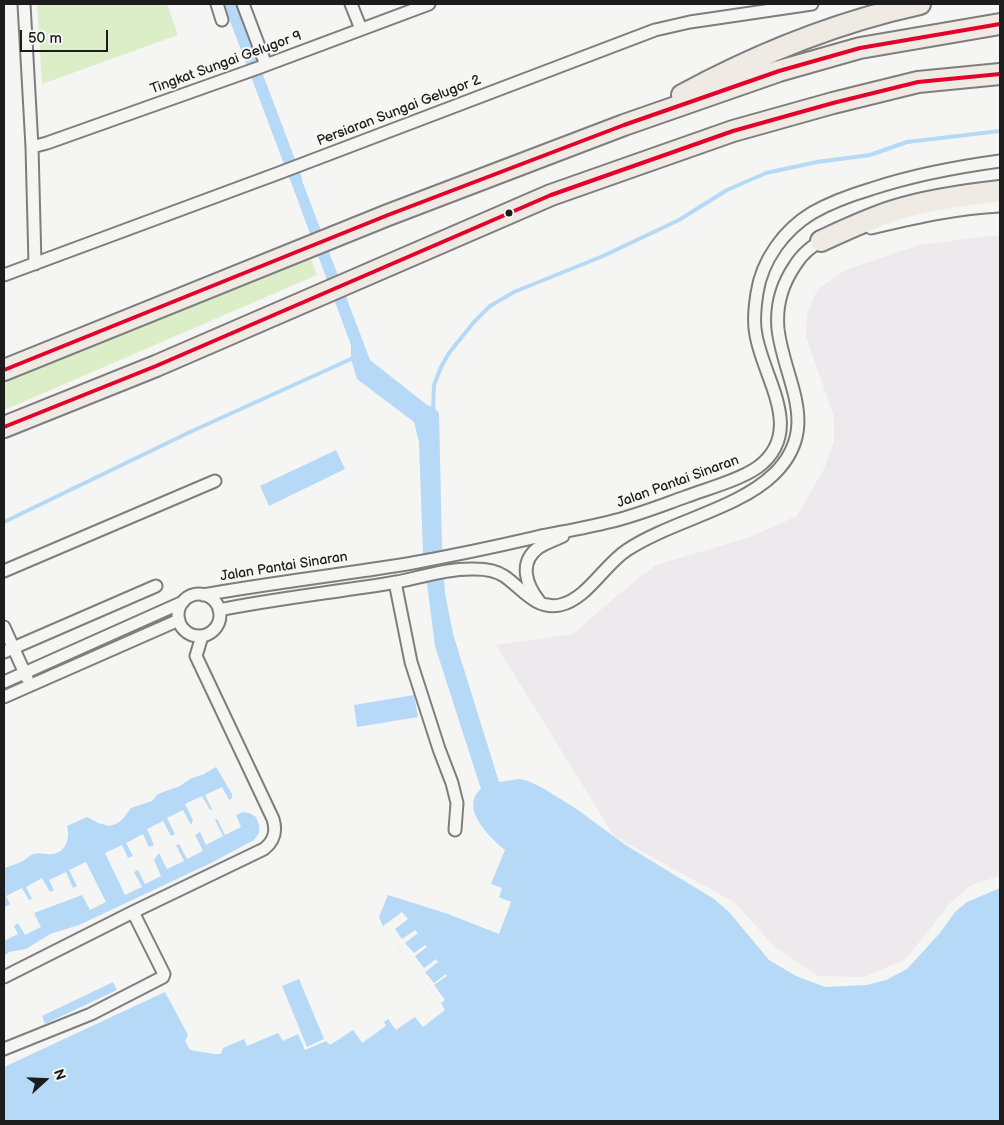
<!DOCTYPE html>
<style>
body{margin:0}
#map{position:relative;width:1004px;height:1125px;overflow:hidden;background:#f5f5f3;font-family:"Balsamiq Sans",sans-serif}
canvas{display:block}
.frame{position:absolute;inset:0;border:5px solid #1c1c1c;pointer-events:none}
.north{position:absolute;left:20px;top:1055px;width:50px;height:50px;-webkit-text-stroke:4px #f6f6f2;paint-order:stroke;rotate:70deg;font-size:14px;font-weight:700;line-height:20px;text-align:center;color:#1c1c1c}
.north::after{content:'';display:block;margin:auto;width:18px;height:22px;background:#1c1c1c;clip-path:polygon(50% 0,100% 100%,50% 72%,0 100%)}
.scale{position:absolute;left:20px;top:30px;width:88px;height:22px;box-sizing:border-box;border:2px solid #1c1c1c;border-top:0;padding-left:6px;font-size:15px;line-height:18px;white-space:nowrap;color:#1c1c1c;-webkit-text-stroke:4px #f6f6f2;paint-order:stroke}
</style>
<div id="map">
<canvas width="1004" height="1125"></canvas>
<div class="frame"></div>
<div class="north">N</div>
<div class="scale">50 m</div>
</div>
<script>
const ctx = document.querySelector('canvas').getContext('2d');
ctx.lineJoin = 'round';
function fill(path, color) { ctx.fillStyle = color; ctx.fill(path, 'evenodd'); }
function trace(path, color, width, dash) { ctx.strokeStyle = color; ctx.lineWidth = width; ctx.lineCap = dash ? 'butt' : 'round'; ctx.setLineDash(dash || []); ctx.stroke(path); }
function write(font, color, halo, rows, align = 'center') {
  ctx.font = font + ' "Balsamiq Sans",sans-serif'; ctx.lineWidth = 4; ctx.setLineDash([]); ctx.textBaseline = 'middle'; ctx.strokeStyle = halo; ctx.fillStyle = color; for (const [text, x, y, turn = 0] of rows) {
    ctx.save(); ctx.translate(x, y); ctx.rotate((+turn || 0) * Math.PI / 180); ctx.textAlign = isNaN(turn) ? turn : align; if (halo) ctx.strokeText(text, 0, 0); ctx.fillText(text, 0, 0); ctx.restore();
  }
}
fill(new Path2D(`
 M1000 235V876L971 885 950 903 906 959 863 977 818 976 775 947 734 902 614 836 496 645 573 634 619 594 656 565 750 537 797 516 824 469 834 442V417L806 336 807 314 817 290 845 270 919 245Z`), '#ede9ed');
fill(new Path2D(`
 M37 4H167L178 35 42 84Z
 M311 259 317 275 4 410V383Z`), '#dbeec7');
fill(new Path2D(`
 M298 170 370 360 427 405 434 407 439 413 442 548 445 593 453 634 499 782 519 779 528 781 541 787 575 808 627 846 714 899 729 912 769 960 796 976 825 987 867 985 886 980 907 969 940 933 955 912 967 902 1000 888V1121H4V1067L165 992 188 1035 185 1041 190 1050 214 1054H221L223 1048 244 1039 247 1046 278 1033 283 1041 298 1034 305 1050 326 1041 330 1045 353 1030 362 1043 386 1026 384 1022 388 1019 396 1030 415 1017 423 1027 445 1010 441 1003 383 926 379 917 388 895 448 914 499 934 511 902 499 897 502 888 491 884 505 850C489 837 459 807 481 789L435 646 423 552 419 442 414 422 357 379 351 359V345L288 174Z
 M336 450 345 469 269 506 260 486Z
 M414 695 418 717 357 727 354 705Z
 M216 767 232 794V798L229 800 222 787 205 795 212 809 210 810 202 796 185 804 193 820 191 825 183 810 167 818 175 834 171 836 163 821 147 829 154 845 149 847 143 834 126 843 133 856 128 858 122 845 105 853 125 895 142 887 134 872 138 870 145 884 161 876 154 860 159 853 167 869 184 861 176 845 179 844 187 859 203 851 195 835 200 832 206 845 223 836 215 820 217 819 225 835 241 827 236 815 243 812 249 813 256 817 259 825V833L254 840 211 863 79 925 50 934 26 949 9 952 4 956V941L18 934 14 926 18 923 25 935 41 927 34 913 82 895 90 910 106 902 86 862 69 870 77 886 73 888 66 872 49 880 54 890 50 892 42 878 26 887 32 899 29 900 22 888 6 896 10 904 5 907 4 868C10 866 17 864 23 861 26 859 29 856 33 854 40 852 46 855 53 854 67 852 70 837 67 826L87 817 98 823 109 826 116 824 122 820 131 808 152 801 158 794 180 786 190 779 204 774Z
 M299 979 324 1039 307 1047 282 986Z
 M113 982 117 990 45 1024 42 1016Z`), '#b5d9f6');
fill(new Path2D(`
 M402 912 408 919 395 929 402 939 415 930 418 933 405 943 414 953 425 945 427 947 415 956 424 968 436 959 438 962 425 972 434 983 446 974 447 976 434 985 445 1000 441 1003 383 926Z`), '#f5f5f3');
trace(new Path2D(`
 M433 411 434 385 441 367 449 353 474 322 490 306 514 292 603 256 679 220 727 190 766 173 817 162 870 155 907 142 1000 131
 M4 522 190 432 351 359 354 355`), '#b5d9f6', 4);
trace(new Path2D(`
 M230 4 296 179`), '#b5d9f6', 12);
const street = new Path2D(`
 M24 4 32 147 35 264
 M217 4 222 20
 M243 4 266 65
 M351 4 361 29
 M32 147 47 143 258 68 429 4
 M871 228C914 218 956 208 1000 206
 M4 275 279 173 655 30 690 22 812 4
 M4 571 215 481
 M395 582 411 662 439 749 452 783 457 803 455 830
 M178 615a21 21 0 1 1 42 0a21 21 0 1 1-42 0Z
 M203 595C271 583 339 575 407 564 451 556 494 547 537 537 561 532 585 528 609 522 635 516 660 506 685 497 706 489 740 480 758 467 806 431 763 378 756 335 753 322 755 306 757 293 762 260 784 230 812 213 831 202 851 195 871 189 913 175 956 167 1000 161
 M539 601C527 586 518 563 538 548 545 543 555 540 563 536
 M219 610C278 598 338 592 397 582 422 577 449 568 475 569 485 569 495 570 504 576 522 588 535 610 560 605 587 599 604 565 627 550 671 521 738 509 774 474 822 427 784 381 778 329 776 307 782 285 794 267 801 255 813 244 827 239
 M4 627 27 678
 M4 652 156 586
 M4 682 183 602
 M4 697 179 620
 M4 977 133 912 264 849C274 841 277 832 273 819L196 656 202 636
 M4 1049 91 1014 163 977 164 974 133 912`);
const highway = new Path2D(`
 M682 95C756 55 837 22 920 4
 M821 241C845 230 868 219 893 211 928 200 964 195 1000 191
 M4 370 388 215 624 125 779 71 860 48 1000 24
 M4 427 156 366 551 195 733 131 833 103 918 82 1000 74`);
trace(street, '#7e7e7d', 15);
trace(highway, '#7e7e7d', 24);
trace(street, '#f5f5f3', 11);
trace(highway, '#efebe4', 20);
trace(new Path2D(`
 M4 370 388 215 624 125 779 71 860 48 1000 24
 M4 427 156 366 551 195 733 131 833 103 918 82 1000 74`), '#e4002b', 4);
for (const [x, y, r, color] of [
 [509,213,4.5,"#1c1c1c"]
]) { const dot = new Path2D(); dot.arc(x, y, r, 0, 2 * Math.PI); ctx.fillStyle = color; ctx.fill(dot); trace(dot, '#f6f6f2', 2); }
write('14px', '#1c1c1c', '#f6f6f2', [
 ["Tingkat Sungai Gelugor 9",226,63,-20],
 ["Persiaran Sungai Gelugor 2",399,111,-21],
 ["Jalan Pantai Sinaran",678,482,-20],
 ["Jalan Pantai Sinaran",284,567,-9]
]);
</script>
